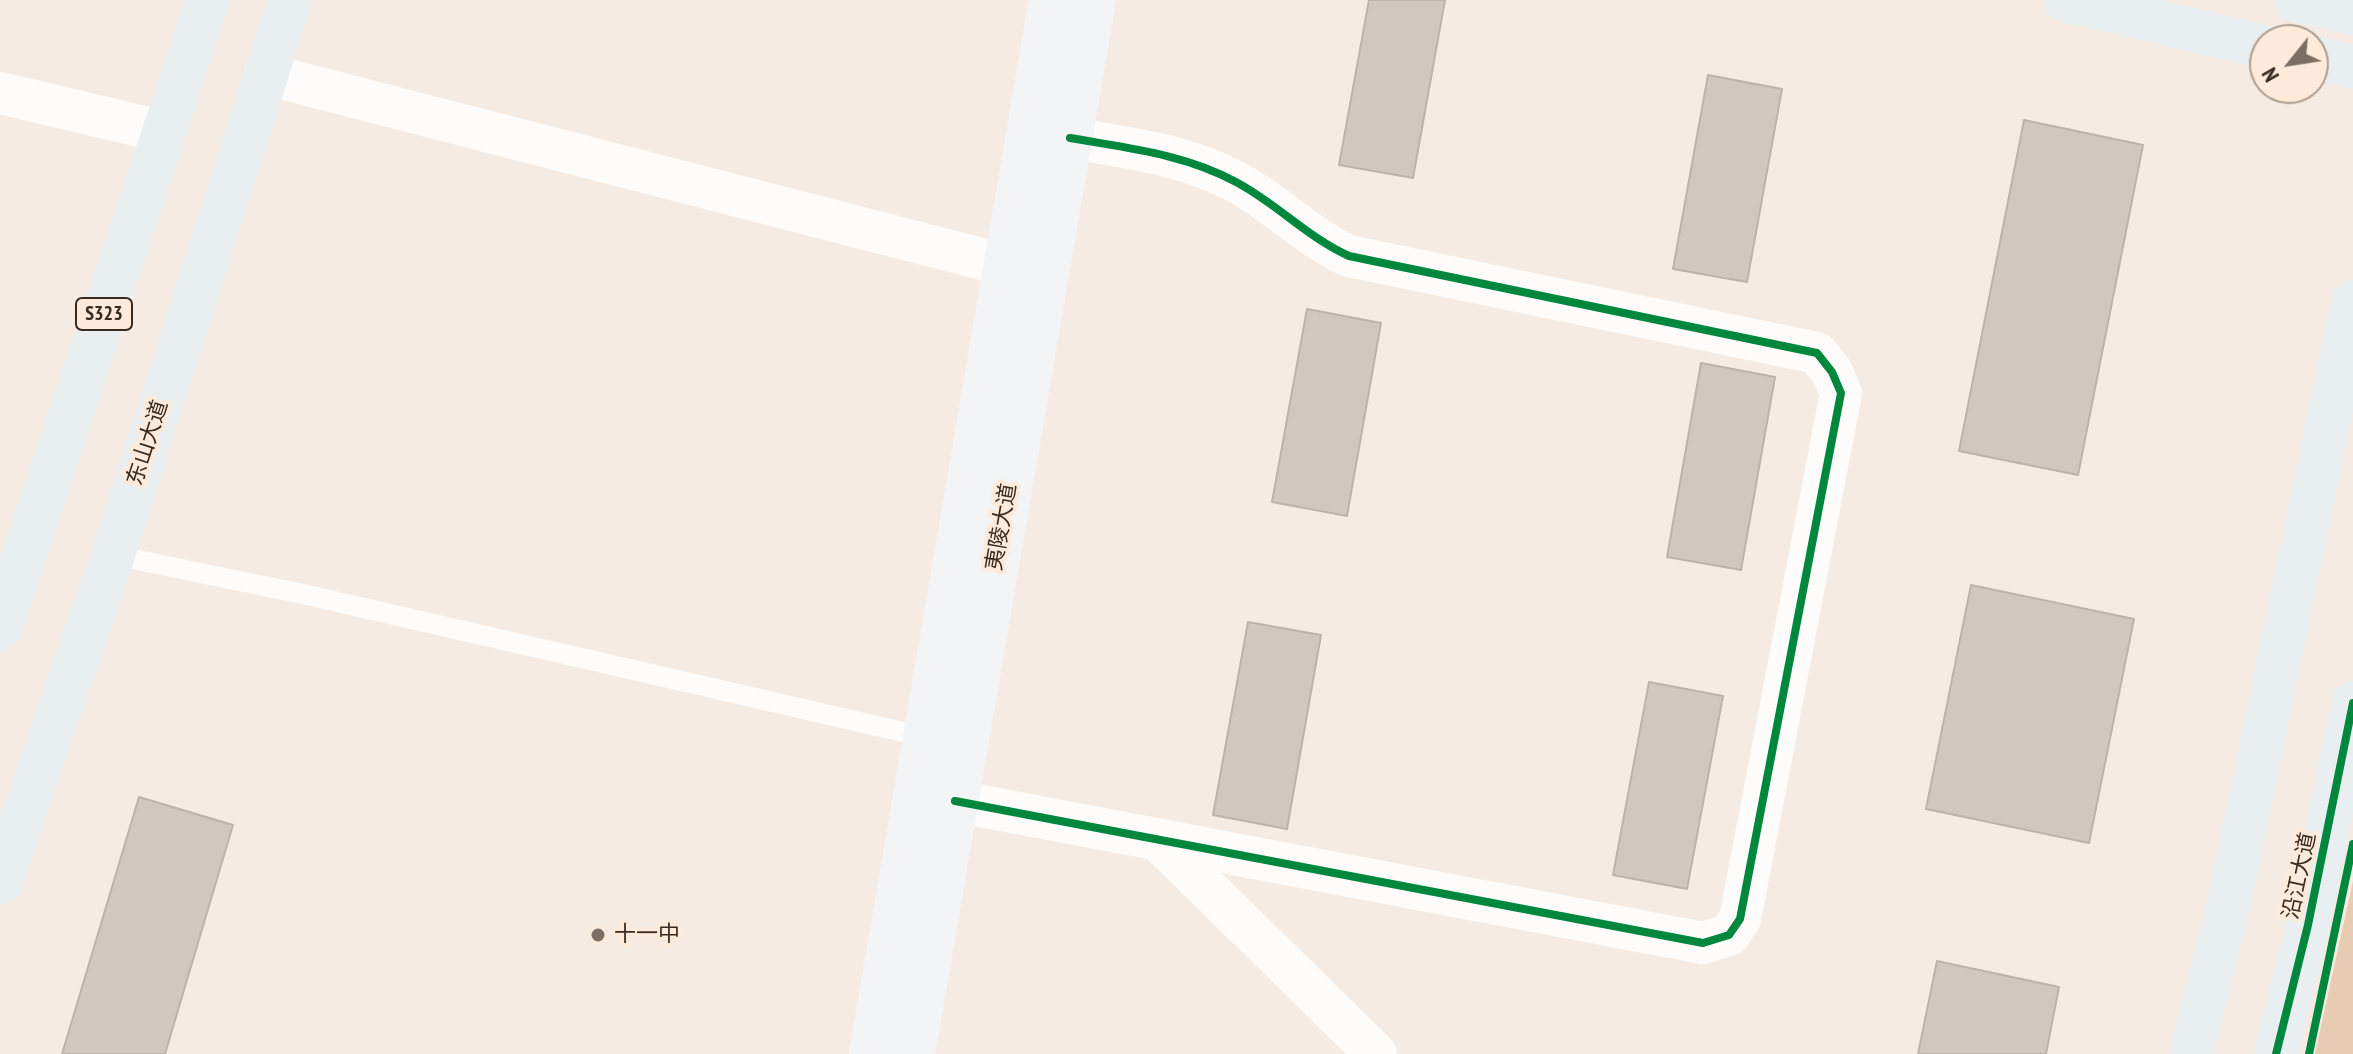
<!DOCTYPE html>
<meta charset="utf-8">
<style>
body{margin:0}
#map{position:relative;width:2353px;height:1054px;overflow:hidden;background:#f5ebe2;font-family:"PT Sans Narrow",sans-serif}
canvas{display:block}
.north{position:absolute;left:2249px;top:24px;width:80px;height:80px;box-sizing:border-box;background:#fdeada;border:2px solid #ae9e90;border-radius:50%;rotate:240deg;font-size:22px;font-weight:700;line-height:32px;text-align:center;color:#372b21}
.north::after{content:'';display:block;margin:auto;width:28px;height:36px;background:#7a6e65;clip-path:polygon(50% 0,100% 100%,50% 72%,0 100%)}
</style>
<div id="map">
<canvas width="2353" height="1054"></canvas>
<div class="north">N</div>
</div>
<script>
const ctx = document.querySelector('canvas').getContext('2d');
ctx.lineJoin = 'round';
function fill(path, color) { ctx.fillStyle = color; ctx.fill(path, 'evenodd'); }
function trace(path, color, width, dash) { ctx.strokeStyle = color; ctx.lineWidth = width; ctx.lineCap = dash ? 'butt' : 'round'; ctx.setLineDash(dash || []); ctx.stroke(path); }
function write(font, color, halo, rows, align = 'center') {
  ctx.font = font + ' "PT Sans Narrow","Noto Sans SC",sans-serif'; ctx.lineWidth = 8; ctx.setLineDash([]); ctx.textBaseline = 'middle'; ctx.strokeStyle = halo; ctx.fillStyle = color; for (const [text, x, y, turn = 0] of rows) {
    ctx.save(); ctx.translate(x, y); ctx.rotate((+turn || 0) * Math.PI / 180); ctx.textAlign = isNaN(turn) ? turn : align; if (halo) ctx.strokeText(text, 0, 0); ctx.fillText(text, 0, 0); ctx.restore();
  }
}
fill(new Path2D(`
 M2353 881V1054H2315Z`), '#e7cbb2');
const building = new Path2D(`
 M1369 0H1445L1413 178 1339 165Z
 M1708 75 1782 89 1747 282 1673 269Z
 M2024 120 2143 145 2078 475 1959 451Z
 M1307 309 1381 323 1347 516 1272 502Z
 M1701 363 1775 377 1741 570 1667 557Z
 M1971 585 2134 619 2089 843 1926 809Z
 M1248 622 1321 635 1287 829 1213 815Z
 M1649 682 1723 696 1687 889 1613 875Z
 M139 797 233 825 165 1054H62Z
 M1937 961 2059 987 2046 1054H1918Z`);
fill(building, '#d1c7be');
trace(building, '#bdb3aa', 2);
trace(new Path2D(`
 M113 555 303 594 925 737`), '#fefcfb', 20);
trace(new Path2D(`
 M265 74 1005 265
 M0 93 165 132
 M955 801 1703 943 1729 935 1740 919 1841 393 1832 372 1817 353 1349 256C1307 237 1276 203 1236 182 1185 154 1127 148 1070 138
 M1158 840 1376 1054`), '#fefcfb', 42);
trace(new Path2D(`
 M871 1054 1051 0
 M913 1054 1094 0`), '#f3f4f6', 44);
trace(new Path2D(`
 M2065 0 2265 47
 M2296 0 2353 13
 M2313 58 2353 67
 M0 628 208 0
 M0 883 113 555 290 0
 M2191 1054 2229 903 2353 302
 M2276 1054 2308 925 2353 703`), '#e9eef0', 44);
trace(new Path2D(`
 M955 801 1703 943 1729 935 1740 919 1841 393 1832 372 1817 353 1349 256C1307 237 1276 203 1236 182 1185 154 1127 148 1070 138
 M2276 1054 2308 925 2353 703
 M2309 1054 2353 844`), '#00873e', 8);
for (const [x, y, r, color] of [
 [598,935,8,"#7a6e65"]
]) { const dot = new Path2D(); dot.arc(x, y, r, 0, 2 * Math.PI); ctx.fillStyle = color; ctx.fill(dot); trace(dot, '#fdeada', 3); }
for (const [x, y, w] of [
 [104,314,56]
]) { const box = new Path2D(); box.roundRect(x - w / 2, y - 16, w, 32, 6); ctx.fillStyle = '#fdeada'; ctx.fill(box); trace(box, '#372b21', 2); }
write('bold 20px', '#372b21', null, [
 ["S323",104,314]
]);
write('22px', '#372b21', '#fdeada', [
 ["东山大道",148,443,-72],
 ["夷陵大道",1002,527,-80],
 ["沿江大道",2300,876,-78]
]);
write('22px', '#372b21', '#fdeada', [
 ["十一中",614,935]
], 'left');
</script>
